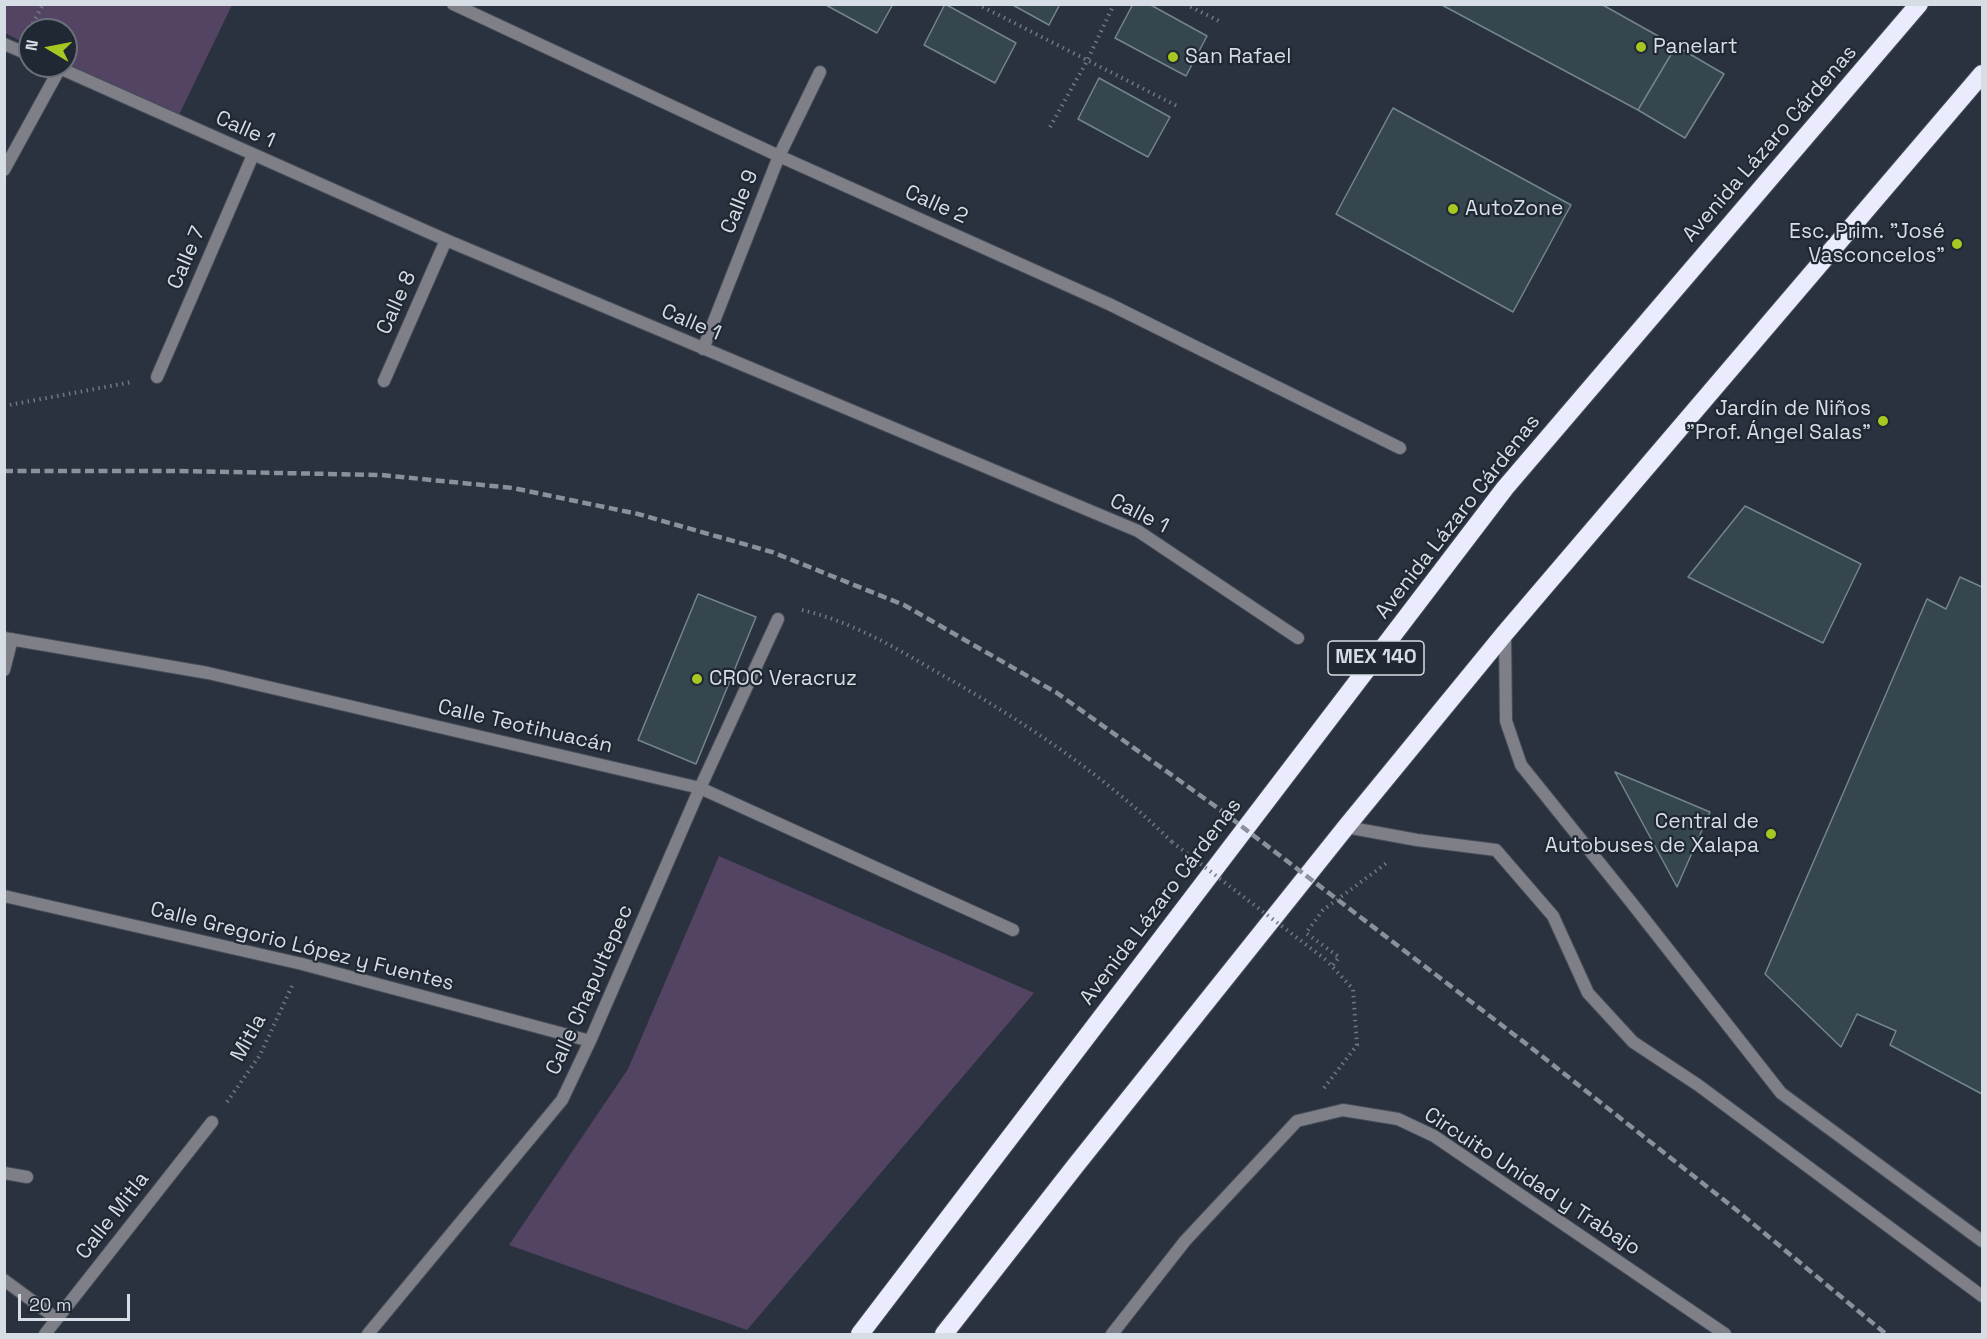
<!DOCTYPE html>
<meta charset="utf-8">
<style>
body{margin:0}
#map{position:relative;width:1987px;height:1339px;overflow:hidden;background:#29323e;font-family:"Space Grotesk",sans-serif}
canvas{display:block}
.frame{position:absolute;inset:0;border:6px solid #d7dde4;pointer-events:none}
.north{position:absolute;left:18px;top:18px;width:60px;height:60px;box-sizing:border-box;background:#1f2833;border:2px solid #69707a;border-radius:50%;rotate:280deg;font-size:16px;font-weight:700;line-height:24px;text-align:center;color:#d7dde4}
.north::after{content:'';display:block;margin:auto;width:21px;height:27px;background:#a6c821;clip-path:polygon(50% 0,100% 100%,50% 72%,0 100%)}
.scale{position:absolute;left:18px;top:1294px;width:112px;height:27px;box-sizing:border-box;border:3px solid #d7dde4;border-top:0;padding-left:8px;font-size:18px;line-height:21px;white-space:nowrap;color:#d7dde4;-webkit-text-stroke:4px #1f2833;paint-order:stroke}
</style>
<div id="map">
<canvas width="1987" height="1339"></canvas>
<div class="frame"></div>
<div class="north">N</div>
<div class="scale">20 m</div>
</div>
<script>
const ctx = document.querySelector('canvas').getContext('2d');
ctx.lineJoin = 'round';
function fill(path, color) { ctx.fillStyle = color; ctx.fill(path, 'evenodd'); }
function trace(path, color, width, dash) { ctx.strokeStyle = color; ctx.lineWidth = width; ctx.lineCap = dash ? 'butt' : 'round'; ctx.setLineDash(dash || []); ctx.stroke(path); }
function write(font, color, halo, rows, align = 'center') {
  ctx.font = font + ' "Space Grotesk",sans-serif'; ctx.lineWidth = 4.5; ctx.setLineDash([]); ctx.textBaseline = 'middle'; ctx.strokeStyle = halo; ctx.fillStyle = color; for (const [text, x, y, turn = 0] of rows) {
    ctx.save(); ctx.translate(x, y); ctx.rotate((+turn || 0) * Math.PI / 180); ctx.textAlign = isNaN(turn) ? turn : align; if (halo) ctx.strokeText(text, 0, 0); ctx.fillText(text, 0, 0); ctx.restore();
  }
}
fill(new Path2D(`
 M4 5H232L178 117 66 63V30H30V46L5 33Z
 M719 856 1034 993 747 1330 509 1245 628 1069Z`), '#544464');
const building = new Path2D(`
 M824 4H893L877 33Z
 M945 4 1016 43 995 83 924 45Z
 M1011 4H1060L1049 25Z
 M1133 4H1149L1207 36 1186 76 1115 38Z
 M1440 4H1601L1676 46 1638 110Z
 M1676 46 1724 74 1685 138 1638 110Z
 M1099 78 1170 117 1148 157 1078 119Z
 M1393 108 1571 205 1513 312 1336 214Z
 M1745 506 1861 564 1823 643 1688 577Z
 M1960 577 1982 587V1094L1890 1045 1896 1031 1857 1014 1841 1047 1765 974 1927 599 1946 609Z
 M698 594 756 617 696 764 638 740Z
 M1615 772 1710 812 1677 887Z`);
fill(building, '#36464e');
trace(building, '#73858d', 1.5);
const lane = new Path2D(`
 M1505 633 1506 721 1521 765 1631 902 1781 1093 1982 1241
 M1346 827 1417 840 1496 850 1553 916 1588 993 1633 1042 1698 1085 1982 1296`);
const street = new Path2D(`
 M453 4 779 156 1109 304 1400 448
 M4 44 30 55
 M55 66 446 240 1138 531 1298 638
 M4 170 60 68
 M703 349 779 156 820 72
 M157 377 253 155
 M384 381 446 240
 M4 638 208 673 700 788 1013 930
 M4 670 12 639
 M4 896 302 964 590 1041
 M4 1173 27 1177
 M4 1280 57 1319
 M45 1334 212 1122
 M368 1334 562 1100 590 1041 700 788 778 619
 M1112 1334 1185 1241 1297 1121 1343 1110 1398 1119 1434 1136 1725 1334`);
const highway = new Path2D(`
 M860 1334 1505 488 1919 4
 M944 1334 1076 1165 1346 827 1505 633 1982 74`);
trace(lane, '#454d59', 14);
trace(street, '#454d59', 14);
trace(highway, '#454d59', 20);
trace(new Path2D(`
 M977 4 1177 106
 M1185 4 1221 22
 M30 29 43 4
 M1050 127 1087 61 1114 4
 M4 406 132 382
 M802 610C849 621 893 646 935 671 1020 719 1102 773 1172 842
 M1333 965 1339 957 1306 933 1323 910 1388 862
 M1324 1088 1357 1045 1353 989 1326 960
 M227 1102 260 1055 292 986`), '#707882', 4, [1.5, 4.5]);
trace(lane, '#7e7f87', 12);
trace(street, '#7e7f87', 12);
trace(highway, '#eaecfe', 18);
trace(new Path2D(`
 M4 471H178L381 475 513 488 638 514 772 552 904 605 1057 693 1215 806 1529 1046 1734 1208 1886 1334`), '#89919a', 4.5, [9, 4.5]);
trace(new Path2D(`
 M1172 842 1326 960`), '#707882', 4, [1.5, 4.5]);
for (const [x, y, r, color] of [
 [1641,47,6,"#a6c821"],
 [1173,57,6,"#a6c821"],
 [1453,209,6,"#a6c821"],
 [1957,244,6,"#a6c821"],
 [1883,421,6,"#a6c821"],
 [697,679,6,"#a6c821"],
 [1771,834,6,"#a6c821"]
]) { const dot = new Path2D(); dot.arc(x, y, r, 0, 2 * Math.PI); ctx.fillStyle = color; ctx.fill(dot); trace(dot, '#1f2833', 2); }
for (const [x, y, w] of [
 [1376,658,96]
]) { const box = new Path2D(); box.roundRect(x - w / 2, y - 17, w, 34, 4.5); ctx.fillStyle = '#1f2833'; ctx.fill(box); trace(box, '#d7dde4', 1.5); }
write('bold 20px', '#d7dde4', null, [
 ["MEX 140",1376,658]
]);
write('21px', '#d7dde4', '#1f2833', [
 ["Panelart",1653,47],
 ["San Rafael",1185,57],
 ["AutoZone",1465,209],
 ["Esc. Prim. \"José",1945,232,"right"],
 ["Vasconcelos\"",1945,256,"right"],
 ["Jardín de Niños",1871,409,"right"],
 ["\"Prof. Ángel Salas\"",1871,433,"right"],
 ["CROC Veracruz",709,679],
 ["Central de",1759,822,"right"],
 ["Autobuses de Xalapa",1759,846,"right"]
], 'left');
write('21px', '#d7dde4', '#1f2833', [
 ["Calle 1",245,130,24],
 ["Avenida Lázaro Cárdenas",1770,144,-49],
 ["Calle 9",740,202,-68],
 ["Calle 2",936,205,24],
 ["Calle 7",187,258,-67],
 ["Calle 8",397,303,-66],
 ["Calle 1",691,323,23],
 ["Calle 1",1139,514,27],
 ["Avenida Lázaro Cárdenas",1458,517,-52],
 ["Calle Teotihuacán",525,727,13],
 ["Avenida Lázaro Cárdenas",1161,902,-53],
 ["Calle Gregorio López y Fuentes",302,947,14],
 ["Calle Chapultepec",590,990,-66],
 ["Mitla",249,1038,-61],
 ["Circuito Unidad y Trabajo",1532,1182,33],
 ["Calle Mitla",113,1216,-52]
]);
</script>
